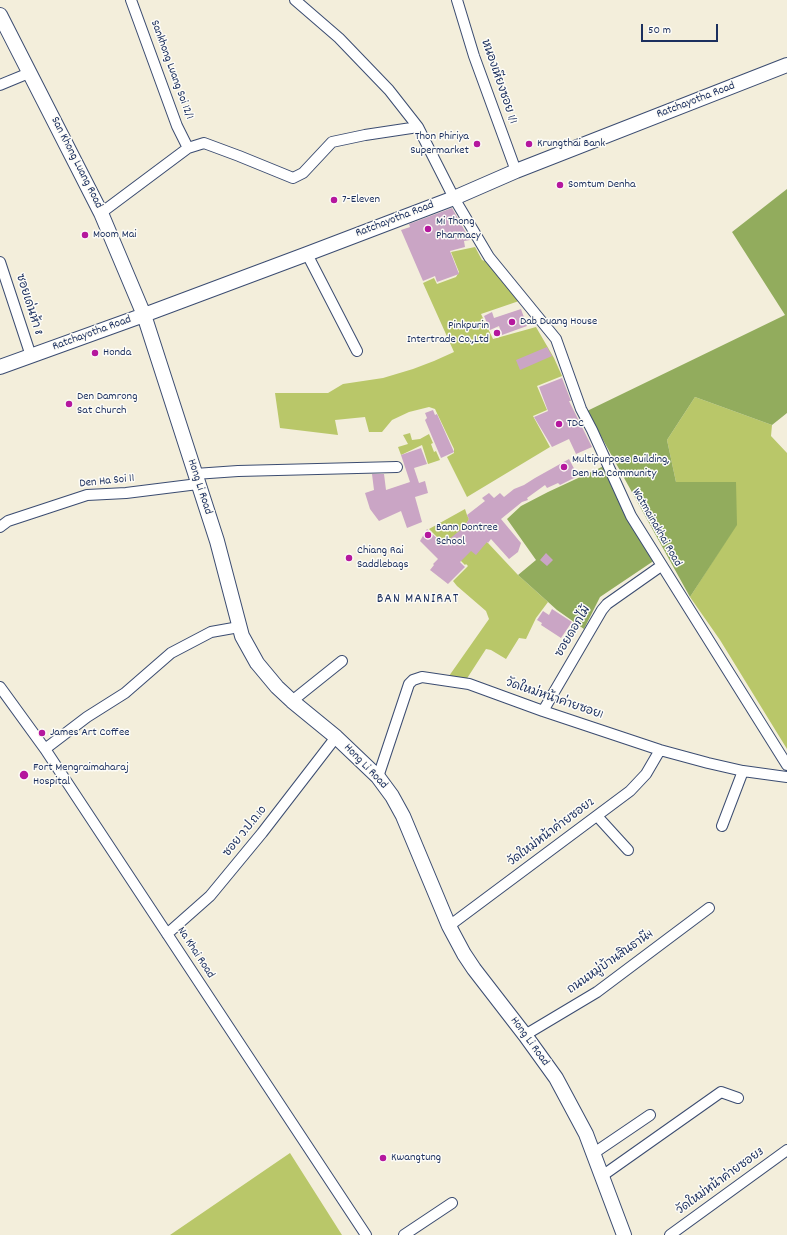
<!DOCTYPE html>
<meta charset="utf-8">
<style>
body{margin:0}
#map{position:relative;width:787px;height:1235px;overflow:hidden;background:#f3eedb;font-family:Dekko,sans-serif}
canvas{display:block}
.scale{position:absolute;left:641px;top:24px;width:77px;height:18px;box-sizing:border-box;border:2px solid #1b2f5e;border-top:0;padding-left:5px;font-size:12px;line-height:14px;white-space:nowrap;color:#1b2f5e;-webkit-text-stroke:3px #fdfcf7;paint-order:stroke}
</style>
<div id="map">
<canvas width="787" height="1235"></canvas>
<div class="scale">50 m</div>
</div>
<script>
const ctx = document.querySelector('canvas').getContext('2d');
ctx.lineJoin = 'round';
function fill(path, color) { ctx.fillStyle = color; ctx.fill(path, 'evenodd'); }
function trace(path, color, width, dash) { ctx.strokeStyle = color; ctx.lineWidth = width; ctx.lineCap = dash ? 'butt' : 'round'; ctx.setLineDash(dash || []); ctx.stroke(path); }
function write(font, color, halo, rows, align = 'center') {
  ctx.font = font + ' Dekko,"Playpen Sans Thai",sans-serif'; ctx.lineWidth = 3; ctx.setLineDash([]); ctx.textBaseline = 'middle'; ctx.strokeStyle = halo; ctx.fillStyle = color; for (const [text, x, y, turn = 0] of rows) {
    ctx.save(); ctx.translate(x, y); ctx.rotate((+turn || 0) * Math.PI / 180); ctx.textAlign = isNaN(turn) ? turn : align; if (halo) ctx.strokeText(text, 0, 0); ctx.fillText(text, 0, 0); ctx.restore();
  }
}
fill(new Path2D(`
 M475 247 482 260 490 263 519 301 481 314 493 339 536 327 554 358 562 376 537 386 547 410 533 416 550 447 467 497 447 457 454 453V449L435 409 429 407 409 412 392 420 382 432H369L365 417 335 420 338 435 280 428 275 393H328L343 384 383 378 413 369 434 361 454 352 423 283 434 278 437 284 456 277 459 272 451 252Z
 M695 397 772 425 771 436 787 453V749L720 640 690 597 736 525 676 482 667 440Z
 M410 433 412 440 420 439 429 434 433 443 431 444 434 452 436 451 440 460 428 464 422 445 401 455 398 447 408 444 403 435Z
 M465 509 467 515 469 519 465 526 488 543 518 575 548 602 536 618 526 639 519 638 506 659 491 650 486 649 466 680 449 676 489 619 486 611 457 586 453 581 468 566 466 564 465 565 429 529Z
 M290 1153 342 1235H170Z`), '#b9c769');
fill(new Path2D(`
 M787 189V413L772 425 695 397 667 440 676 482H736L737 525 690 597 587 411 785 315 732 232Z
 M604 466 655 560 600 597 584 629 557 610 518 575 536 560 507 519 521 506 548 492Z`), '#92ac5d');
fill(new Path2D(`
 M452 208 470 240 464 241 465 247 450 251 459 274 437 282 435 276 423 281 401 230 410 227 409 224Z
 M521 309 527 326 502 335 499 326 490 330 484 316 492 312 494 318Z
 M547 347 552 356 520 370 516 360Z
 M562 378 571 401H569L592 447 576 454 569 439 552 447 534 417 548 411 539 387Z
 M433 410 435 415 437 414 454 452 441 458 425 420 427 418 425 413Z
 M421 448 427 464 414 468 419 483 425 481 428 493 415 497 422 522 407 528 401 511 379 521 370 509 365 493 374 490 372 474H384L386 490 410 482 401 455Z
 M569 459 578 476 560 485 558 483 547 488 545 485 527 498 528 500 522 502 501 519 521 543 518 552 509 559 491 539 488 543 487 542 476 555 471 551 460 562 465 567 448 584 430 570 434 565 433 564 438 559 420 541 427 529 443 544 463 528 469 519 467 515 485 501 482 498 489 493 494 498 500 493 504 497 514 489 524 485 535 478Z
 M546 553 553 560 547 566 540 560Z
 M552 609 572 622 561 638 541 625 542 623 537 620 543 611 549 615Z`), '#caa5c5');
const street = new Path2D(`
 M131 0 177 126 188 148
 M295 0 339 38 389 90 418 127 454 198 489 257 556 339 581 409 592 430 631 516 787 765
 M457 0 474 56 516 171
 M0 85 29 73
 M101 213 188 148 204 143 239 156 293 178 303 173 332 142 365 135 418 127
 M307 254 357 351
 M0 262 31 356
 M195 474 238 471 397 467
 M0 527 8 521 87 495 126 493 198 484
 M0 687 45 749 366 1235
 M292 701 342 661
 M543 711 602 610 607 604 661 566
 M45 749 87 717 125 693 171 653 211 632 239 627
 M378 777 409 684 413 680 422 677 469 684 543 711 660 750 708 763 743 771 787 777
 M597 816 628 850
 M722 826 743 771
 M449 926 630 791 646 774 660 750
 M167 934 210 896 262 833 336 737
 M525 1035 597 992 709 908
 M594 1153 650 1115
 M602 1176 721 1092 738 1098
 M404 1235 452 1203
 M670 1235 787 1150`);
const secondary = new Path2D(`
 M0 15 101 213 144 315 217 541 242 636 257 663 277 687 292 701 336 737 378 777 392 796 403 816 449 926 464 954 474 969 525 1035 556 1078 586 1134 624 1235
 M0 367 144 315 307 254 454 198 516 171 787 65`);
trace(street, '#3b4c71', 12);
trace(secondary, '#3b4c71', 16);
trace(street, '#fff', 10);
trace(secondary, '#fff', 14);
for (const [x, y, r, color] of [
 [477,144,4,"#b5179e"],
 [529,144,4,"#b5179e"],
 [560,185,4,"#b5179e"],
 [334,200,4,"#b5179e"],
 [428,229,4,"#b5179e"],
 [85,235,4,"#b5179e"],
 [512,322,4,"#b5179e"],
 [497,333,4,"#b5179e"],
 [95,353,4,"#b5179e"],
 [69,404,4,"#b5179e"],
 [559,424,4,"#b5179e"],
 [564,467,4,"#b5179e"],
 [428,535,4,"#b5179e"],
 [349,558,4,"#b5179e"],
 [42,733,4,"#b5179e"],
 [24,775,5,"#b5179e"],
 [383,1158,4,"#b5179e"]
]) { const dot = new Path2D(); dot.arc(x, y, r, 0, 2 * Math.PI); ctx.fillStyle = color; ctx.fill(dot); trace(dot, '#fdfcf7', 1.5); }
write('12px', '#1b2f5e', '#fdfcf7', [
 ["Sankhong Luang Soi 12/1",171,70,70],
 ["หนองเหียงซอย 1/1",498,82,71],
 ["Ratchayotha Road",696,101,-21],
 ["San Khong Luang Road",76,163,63],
 ["Ratchayotha Road",395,220,-21],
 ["ซอยเด่นห้า 8",28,305,72],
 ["Ratchayotha Road",92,334,-20],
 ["Den Ha Soi 11",107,482,-6],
 ["Hong Li Road",199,487,72],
 ["Watmainakhai Road",656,528,60],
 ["ซอยดอกไม้",574,632,-59],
 ["วัดใหม่หน้าค่ายซอย1",554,700,19],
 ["Hong Li Road",365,767,46],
 ["ซอย ว.ป.ถ.10",246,832,-51],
 ["วัดใหม่หน้าค่ายซอย2",552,833,-37],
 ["Na Khai Road",195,953,57],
 ["ถนนหมู่บ้านสินธานี4",611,963,-35],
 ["Hong Li Road",529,1042,54],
 ["วัดใหม่หน้าค่ายซอย3",721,1182,-36]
]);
write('12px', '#1b2f5e', '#fdfcf7', [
 ["Thon Phiriya",469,137,"right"],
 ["Supermarket",469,151,"right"],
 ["Krungthai Bank",537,144],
 ["Somtum Denha",568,185],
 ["7-Eleven",342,200],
 ["Mi Thong",436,222],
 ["Pharmacy",436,236],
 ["Moom Mai",93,235],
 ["Dab Duang House",520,322],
 ["Pinkpurin",489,326,"right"],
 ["Intertrade Co.,Ltd",489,340,"right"],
 ["Honda",103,353],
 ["Den Damrong",77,397],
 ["Sat Church",77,411],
 ["TDC",567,424],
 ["Multipurpose Building,",572,460],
 ["Den Ha Community",572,474],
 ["Bann Dontree",436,528],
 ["School",436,542],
 ["Chiang Rai",357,551],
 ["Saddlebags",357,565],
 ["James Art Coffee",50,733],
 ["Fort Mengraimaharaj",33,768],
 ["Hospital",33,782],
 ["Kwangtung",391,1158]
], 'left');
ctx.letterSpacing = '1px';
write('14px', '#1b2f5e', '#fdfcf7', [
 ["BAN MANIRAT",418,600]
]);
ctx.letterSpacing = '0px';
</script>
